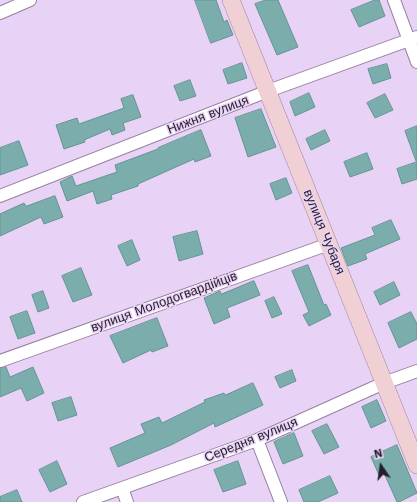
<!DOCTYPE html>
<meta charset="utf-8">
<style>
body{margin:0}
#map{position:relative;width:417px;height:502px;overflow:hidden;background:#e8d2f5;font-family:"Work Sans",sans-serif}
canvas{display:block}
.north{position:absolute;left:361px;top:446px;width:40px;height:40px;-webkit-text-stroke:3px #e8d2f5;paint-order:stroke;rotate:347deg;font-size:11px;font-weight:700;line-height:16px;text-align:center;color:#261e2b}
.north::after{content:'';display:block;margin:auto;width:14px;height:18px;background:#261e2b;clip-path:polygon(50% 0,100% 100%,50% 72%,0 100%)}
</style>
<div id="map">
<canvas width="417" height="502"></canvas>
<div class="north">N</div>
</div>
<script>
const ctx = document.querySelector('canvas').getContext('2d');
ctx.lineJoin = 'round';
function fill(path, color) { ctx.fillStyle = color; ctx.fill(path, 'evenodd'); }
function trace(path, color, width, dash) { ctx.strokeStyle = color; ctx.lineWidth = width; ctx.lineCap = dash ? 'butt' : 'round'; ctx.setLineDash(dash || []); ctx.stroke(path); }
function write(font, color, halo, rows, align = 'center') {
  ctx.font = font + ' "Work Sans",sans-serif'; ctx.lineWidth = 3; ctx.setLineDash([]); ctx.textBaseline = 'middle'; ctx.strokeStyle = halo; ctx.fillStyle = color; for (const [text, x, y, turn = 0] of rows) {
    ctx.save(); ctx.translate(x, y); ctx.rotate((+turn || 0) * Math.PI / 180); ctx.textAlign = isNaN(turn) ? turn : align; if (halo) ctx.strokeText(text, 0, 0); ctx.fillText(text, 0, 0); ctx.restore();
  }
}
const building = new Path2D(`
 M195 0H216L224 22 227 20 233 35 211 43Z
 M266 0H278L298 47 277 55 255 4Z
 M375 0H379L385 16 359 27 351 10Z
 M242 63 247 78 228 84 223 70Z
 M387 64 391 78 373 84 368 69Z
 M190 80 196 96 180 101 174 86Z
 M309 93 315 107 295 116 290 102Z
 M385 94 393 110 375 118 367 103Z
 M133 95 141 117 123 123 125 130 112 135 110 129 84 140 85 142 64 149 56 125 77 118 79 124 124 108 121 99Z
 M261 109 276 147 248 157 235 118Z
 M417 126V161H416L405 131Z
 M201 130 211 156 195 162 194 159 138 184V186L111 195 112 199 97 204 93 191 67 201 60 182 72 176 76 186 117 172 115 165 158 149V148Z
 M325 130 330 141 311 150 306 139Z
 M19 141 28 165 0 175V148Z
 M367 153 373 169 350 177 344 162Z
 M417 162V179L402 184 397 169Z
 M286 178 292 193 276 200 270 184Z
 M55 196 63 217 44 224 41 217 0 236V214L24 203 26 206Z
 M391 220 400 239 365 254 367 259 348 266 341 248 375 235 372 228Z
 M197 231 203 254 179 261 173 237Z
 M132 240 140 260 127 266 118 246Z
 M308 265 324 305 326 304 331 315 309 326 303 315 309 312 292 271Z
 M81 268 92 295 73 302 62 276Z
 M254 281 260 295 227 308 230 317 214 324 204 298 220 291 221 294Z
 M394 282 400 295 380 305 374 292Z
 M43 291 49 308 38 312 32 295Z
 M274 297 282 314 272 318 265 301Z
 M27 311 35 333 18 339 10 317Z
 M411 312 417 324V339L399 348 388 323Z
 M157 318 168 346 152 352 151 350 123 363 110 336Z
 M6 367 10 377 33 367 44 393 27 401 21 388 0 397V368Z
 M292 370 296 381 280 388 275 377Z
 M253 383 263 405 215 427 214 423 171 445 118 467 110 448 145 433 141 424 159 417 162 423 205 402 204 400 224 393 225 395Z
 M71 397 77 415 58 421 52 403Z
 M377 400 386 421 371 428 362 407Z
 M327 424 339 447 324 454 312 431Z
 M294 433 303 456 283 464 274 442Z
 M397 445 417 493 399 502H397L384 473 379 475 371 457Z
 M57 461 67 484 50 492 39 470Z
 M238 461 246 484 223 492 214 470Z
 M330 476 338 493 318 502H304L299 490Z
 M17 490 22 502H0V497Z`);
fill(building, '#7badac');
trace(building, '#649594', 1);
const street = new Path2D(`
 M394 0 417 62
 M0 13 30 0
 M0 196 268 91 417 37
 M0 361 329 244
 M257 440 281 502
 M122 488 127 502
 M83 502 257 440 384 383 417 371`);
const secondary = new Path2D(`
 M231 0 417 465`);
trace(street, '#9681a1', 14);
trace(secondary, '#9681a1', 18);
trace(street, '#fff', 12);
trace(secondary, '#f1d0d5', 17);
write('13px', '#261e2b', '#e8d2f5', [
 ["Нижня вулиця",208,115,-21],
 ["вулиця Чубаря",324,232,68],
 ["вулиця Молодогвардійців",164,302,-20],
 ["Середня вулиця",251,440,-22]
]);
</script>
